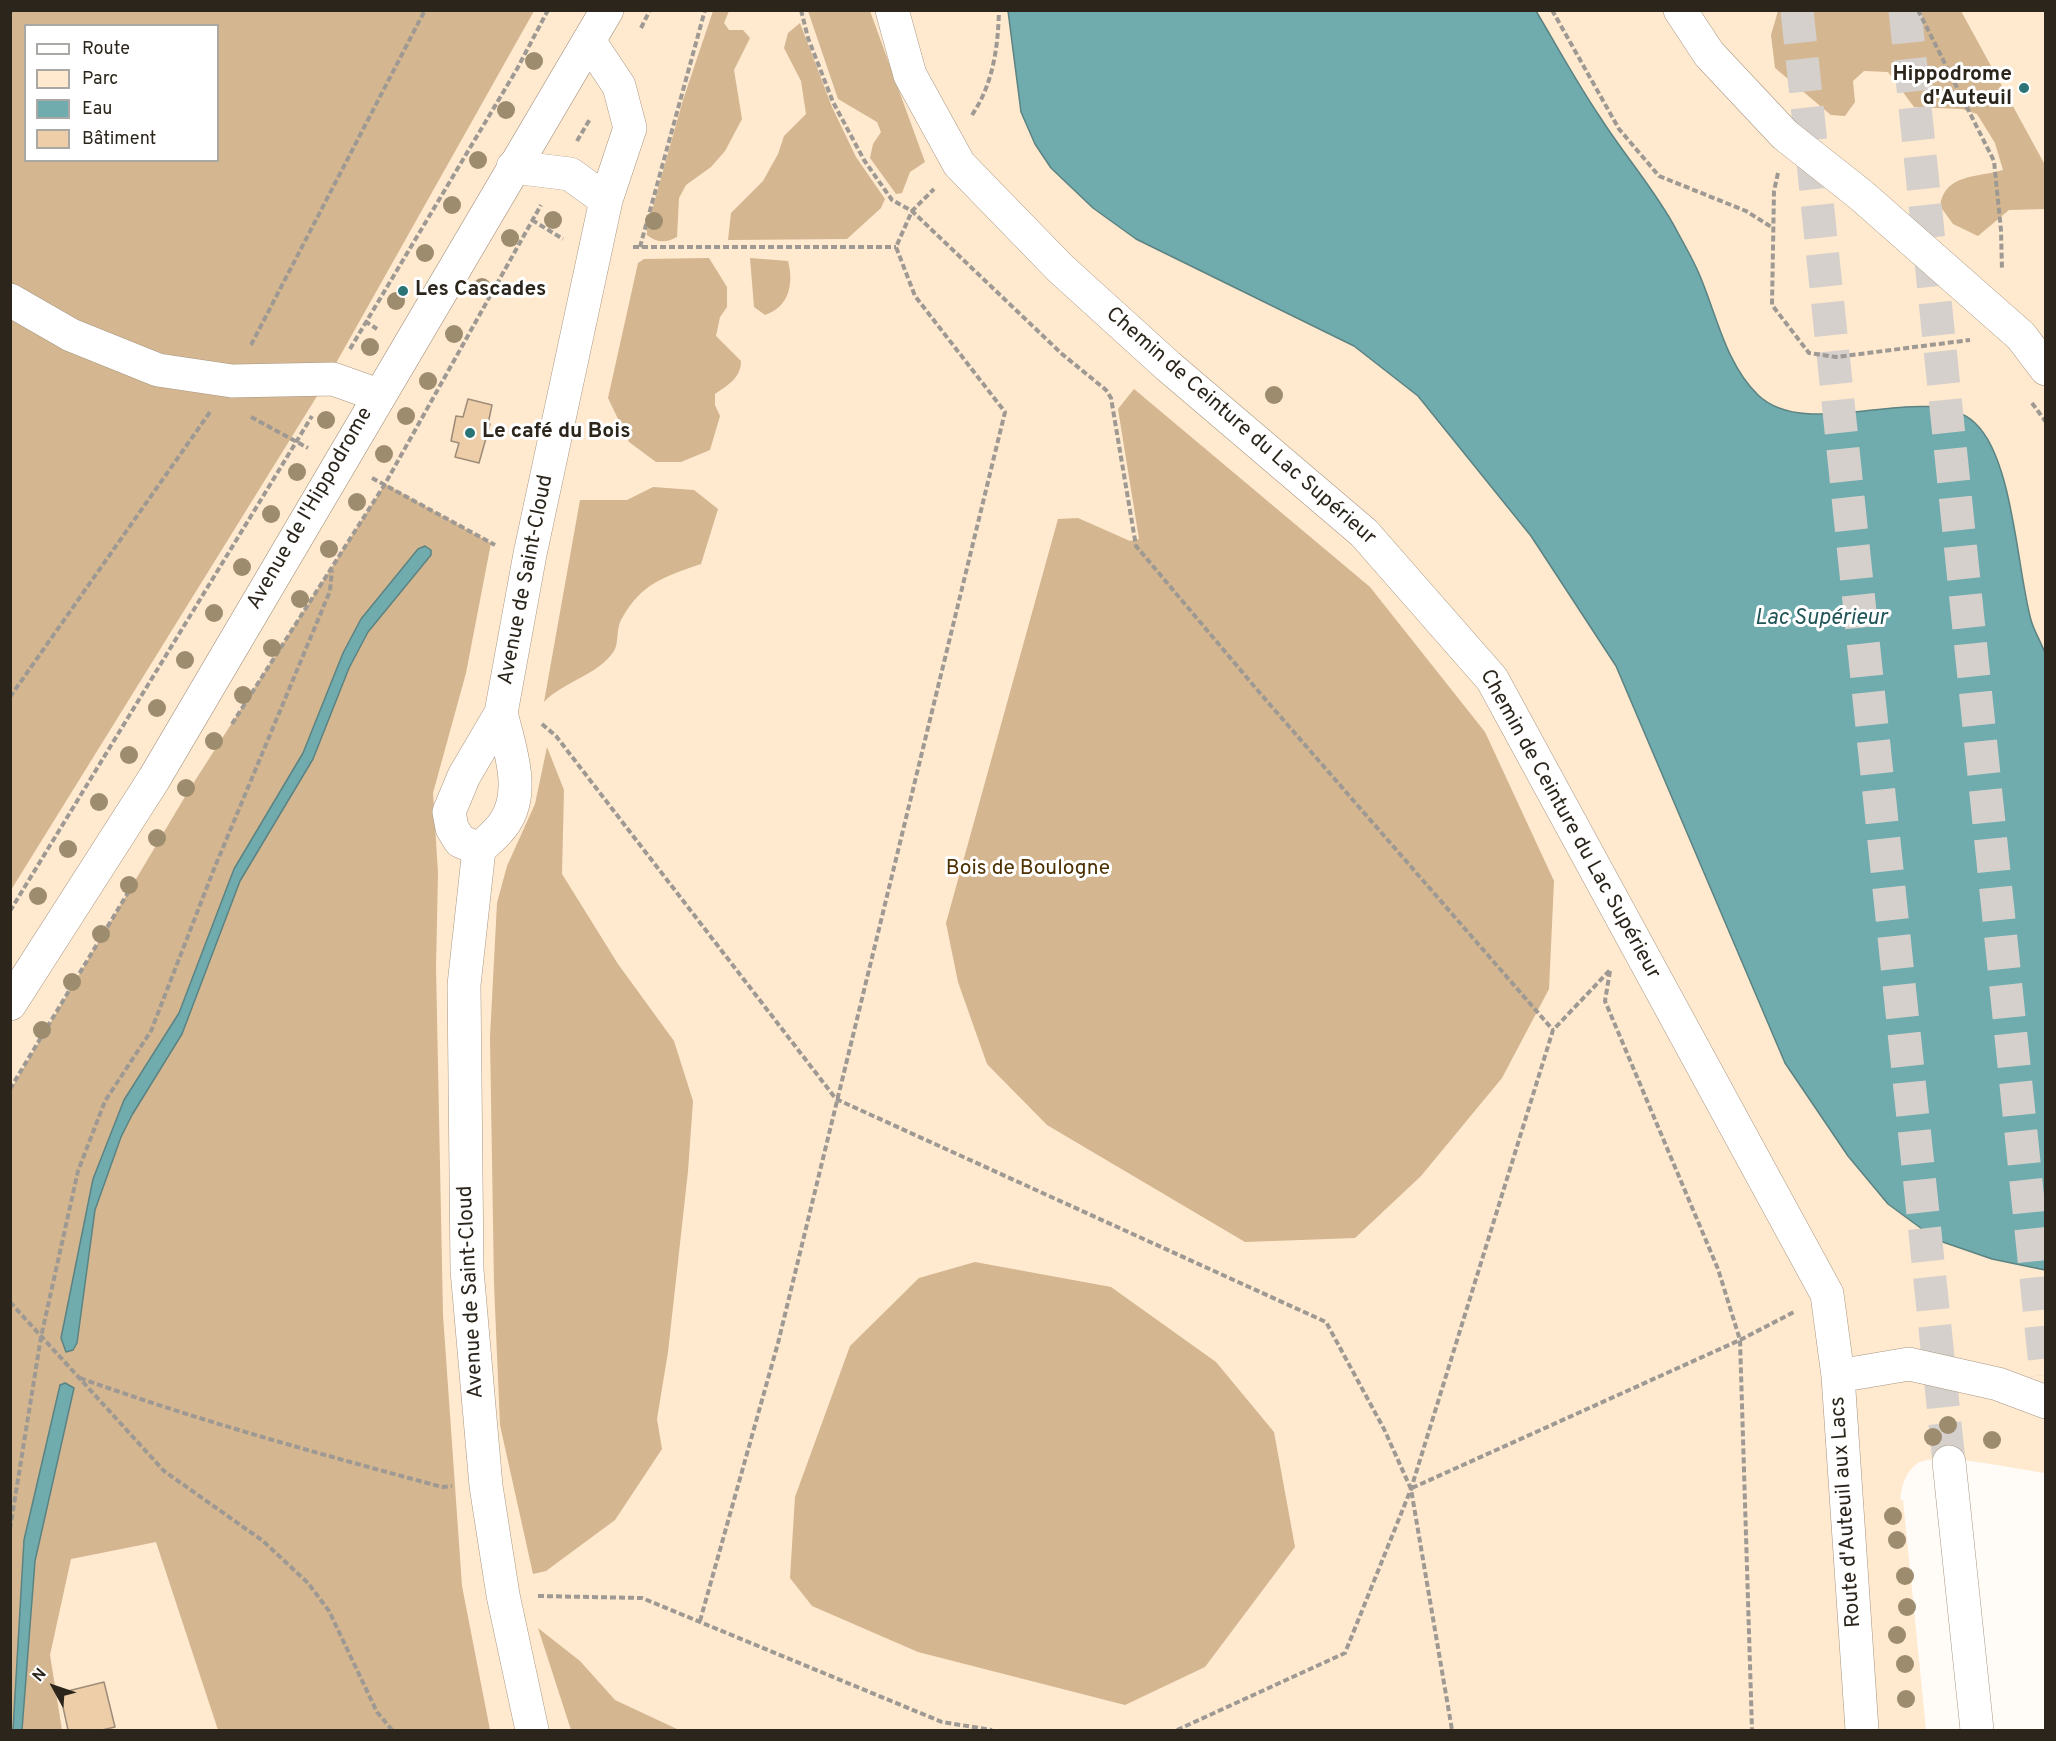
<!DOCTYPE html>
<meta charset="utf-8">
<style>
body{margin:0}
#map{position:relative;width:2056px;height:1741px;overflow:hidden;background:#fffbf7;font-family:Overpass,sans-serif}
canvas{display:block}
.frame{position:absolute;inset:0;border:12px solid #2b251c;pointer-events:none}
.legend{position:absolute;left:24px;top:24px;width:195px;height:138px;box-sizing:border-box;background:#fff;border:2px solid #aaa8a4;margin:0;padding:8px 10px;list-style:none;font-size:18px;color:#2b251c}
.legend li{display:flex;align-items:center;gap:12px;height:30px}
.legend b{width:30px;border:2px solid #aaa8a4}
.north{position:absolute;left:24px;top:1657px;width:60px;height:60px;-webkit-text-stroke:4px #fff;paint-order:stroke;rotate:310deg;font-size:16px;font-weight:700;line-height:24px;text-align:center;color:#2b251c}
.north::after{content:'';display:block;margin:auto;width:21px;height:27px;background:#2b251c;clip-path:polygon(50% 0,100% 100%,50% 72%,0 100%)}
</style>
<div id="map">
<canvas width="2056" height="1741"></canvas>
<div class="frame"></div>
<ul class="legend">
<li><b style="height:8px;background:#fff"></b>Route</li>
<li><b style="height:16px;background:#ffe9cf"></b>Parc</li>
<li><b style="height:16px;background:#70abae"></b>Eau</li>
<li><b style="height:16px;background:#edcea8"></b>Bâtiment</li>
</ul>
<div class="north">N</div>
</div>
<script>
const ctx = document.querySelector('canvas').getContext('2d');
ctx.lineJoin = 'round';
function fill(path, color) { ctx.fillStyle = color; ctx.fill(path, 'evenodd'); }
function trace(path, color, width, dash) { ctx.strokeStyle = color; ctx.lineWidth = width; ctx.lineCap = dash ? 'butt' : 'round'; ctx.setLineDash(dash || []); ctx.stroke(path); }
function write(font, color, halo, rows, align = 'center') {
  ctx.font = font + ' Overpass,sans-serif'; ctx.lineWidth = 6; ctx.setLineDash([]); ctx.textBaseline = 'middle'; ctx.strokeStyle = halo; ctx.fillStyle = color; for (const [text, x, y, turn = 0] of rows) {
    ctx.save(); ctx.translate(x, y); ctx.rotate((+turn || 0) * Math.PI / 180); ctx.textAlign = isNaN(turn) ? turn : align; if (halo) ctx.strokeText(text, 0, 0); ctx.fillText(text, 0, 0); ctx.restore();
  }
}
fill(new Path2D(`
 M11 11H2045V1473C2020 1470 1937 1451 1918 1463 1905 1472 1902 1485 1900 1499L1903 1500 1926 1730H11ZM26 26H218V160H26Z`), '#ffe9cf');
fill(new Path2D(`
 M11 11H534L322 388 11 890ZM26 26H218V160H26Z
 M713 11H729L724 23 729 30H743L750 38 734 70 742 119 725 151 711 167 686 185 679 198 677 237C666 243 657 243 647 235V228L683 100Z
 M808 11H870L925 162 910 172 902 193 896 194 870 158 873 144 881 132 877 122 838 99Z
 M1778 11H1961L2045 165V209L2009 210 1978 236 1953 224 1940 206C1945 173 1977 178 2003 170L1995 143 1977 114 1962 109 1914 107 1888 72 1864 71 1853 81 1855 102 1845 116 1831 115 1775 68 1771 35Z
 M800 23 832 107 856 157 885 199 881 208 847 239 728 240 731 213 763 181 778 154 784 136 806 114 801 81 784 48 788 33Z
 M709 258 727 287V307L720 317 716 336 741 361C741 378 728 385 715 394V405L720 416 710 450 681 462H656L629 442 608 398 638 263 644 259Z
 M750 258 788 261C794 284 789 307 765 315L754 307Z
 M1134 389 1370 587 1485 732 1554 881 1549 989 1502 1078 1421 1176 1355 1238 1245 1242 1047 1125 987 1064 958 982 946 923 1058 519 1078 518 1130 541 1139 539 1118 409Z
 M385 484 491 543 466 673 433 793 438 873 436 967 443 1315 462 1586 490 1730H218L156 1542 71 1559 50 1655 62 1730H11V1089L189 790Z
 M653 487 694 490 718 509 701 564C664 577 641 583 621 620 616 629 619 642 614 651 597 676 564 681 544 702L580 500H627Z
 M547 747 564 790 562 874 618 964 674 1041 693 1101 688 1171 668 1352 657 1419 662 1449 615 1520 546 1571 533 1574 500 1425 494 1284 490 1037 497 903 507 866 535 804Z
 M975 1262 1111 1287 1216 1362 1274 1432 1295 1547 1205 1667 1125 1705 918 1652 812 1606 790 1578 795 1497 850 1346 919 1278Z
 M538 1628 580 1661 615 1700 679 1730H571Z`), '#d4b690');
const water = new Path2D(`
 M1008 11H1536C1557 46 1577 83 1600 117 1624 155 1656 191 1677 231 1685 246 1694 261 1700 276 1717 316 1726 364 1758 395 1809 444 1927 378 1975 423 2013 458 2017 569 2031 620 2034 631 2041 642 2045 653V1270L1992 1259 1937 1240 1888 1204 1848 1156 1785 1063 1616 666 1531 536 1418 396 1354 346 1136 239 1093 208 1051 168 1035 144 1021 112Z
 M425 546 431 550V555L368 632 349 668 313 759 240 881 182 1034 132 1115 121 1137 95 1210 77 1343 73 1350 66 1352 61 1338 93 1179 124 1100 179 1013 234 869 303 753 343 653 361 619 418 549Z
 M65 1383 74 1388 35 1561 22 1730H13L24 1540 60 1385Z`);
fill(water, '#70abae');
trace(water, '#5b8382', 1.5);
const building = new Path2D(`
 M468 399 492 405 488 424H490L479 463 455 457 459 443 451 441 456 416 463 417Z
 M104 1682 115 1727 102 1730H68L60 1693Z`);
fill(building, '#edcea8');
trace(building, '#9d8c78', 1.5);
trace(new Path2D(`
 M1797 10 1949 1462
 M1905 10 2046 1375`), '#d5d0cb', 33, [33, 16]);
const minor = new Path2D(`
 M892 10 910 75 959 164 1060 268 1168 366 1364 533 1492 679 1827 1294 1838 1376 1862 1730
 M1680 10 1709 54 1785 135 1861 195 2021 336 2046 369
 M513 167 570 174 606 200
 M10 300 71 335 158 370 232 381 333 379 378 395
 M501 713C509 746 526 791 505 822 499 832 488 841 479 849L460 841 452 828 449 812 464 776 501 713 530 554 606 200 630 128 619 86 589 41
 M479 849 464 985 467 1270 486 1486 503 1595 532 1730
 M1838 1376 1909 1364 1998 1384 2046 1402`);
const major = new Path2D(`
 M10 1004 154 779 607 10`);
const highway = new Path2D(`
 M1949 1462 1977 1730`);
trace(minor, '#a79682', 34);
trace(major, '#a79682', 34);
trace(highway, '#a79682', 34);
trace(new Path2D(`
 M801 10 808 38 833 102 864 160 892 200 912 211 1062 354 1106 390 1111 398 1136 546 1259 692 1553 1030
 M1552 10 1619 129 1659 176 1746 211 1773 228
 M1918 10 1994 161 2001 230 2002 270
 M10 13 12 10
 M641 28 650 10
 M972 115C993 84 998 48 999 10
 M577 141 590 119
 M1778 173 1774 191 1772 305 1809 353 1836 357 1970 340
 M532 220 563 239
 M633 247H896
 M640 247 705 10
 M365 321 377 329
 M251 345 425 10
 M350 349 517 69 548 10
 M2032 403 2046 422
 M251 417 308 448
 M372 478 495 545
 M10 697 210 412
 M232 724 385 484 541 205
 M542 724 556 736 836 1099 1326 1322 1384 1429 1411 1489 1452 1730
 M10 911 312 416
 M1610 971 1605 1001 1718 1269 1740 1340 1752 1730
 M10 1089 132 886
 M10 1302 164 1471 263 1541 308 1583 329 1611 377 1712 392 1730
 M80 1378C199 1421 320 1454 442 1487L452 1486
 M1412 1488 1740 1340 1794 1312
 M10 1529 41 1337 78 1171 105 1101 151 1031 214 869 330 591 332 570
 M538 1596 642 1598 942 1722 992 1730
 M700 1621 778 1343 1005 412 915 296 896 247 912 211 934 189
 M1177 1730 1345 1653 1411 1489 1553 1030 1611 969`), '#9e9993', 4, [6, 3]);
trace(minor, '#fff', 33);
trace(major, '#fff', 33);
trace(highway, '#fff', 33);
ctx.fillStyle = '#9e8c6f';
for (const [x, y] of [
 [534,61],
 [506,110],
 [478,160],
 [452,205],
 [553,220],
 [654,221],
 [510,238],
 [425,253],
 [482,287],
 [396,301],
 [454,334],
 [370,347],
 [428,381],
 [1274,395],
 [406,416],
 [326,420],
 [384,454],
 [297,472],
 [357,502],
 [271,514],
 [329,549],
 [242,567],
 [300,599],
 [214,613],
 [272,648],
 [185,660],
 [243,695],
 [157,708],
 [214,741],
 [129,755],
 [186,788],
 [99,802],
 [157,838],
 [68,849],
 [129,885],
 [38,896],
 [101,934],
 [72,982],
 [42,1030],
 [1948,1425],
 [1933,1437],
 [1992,1440],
 [1893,1516],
 [1897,1540],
 [1905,1576],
 [1907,1607],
 [1897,1635],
 [1905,1664],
 [1906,1699]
]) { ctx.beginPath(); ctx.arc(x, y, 9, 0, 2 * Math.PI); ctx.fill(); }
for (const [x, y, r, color] of [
 [2024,88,6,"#2a7478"],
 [403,291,6,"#2a7478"],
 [470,433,6,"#2a7478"]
]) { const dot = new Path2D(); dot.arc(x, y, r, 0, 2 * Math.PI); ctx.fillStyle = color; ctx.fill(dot); trace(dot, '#fff', 2); }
write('bold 21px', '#2b251c', '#fff', [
 ["Hippodrome",2012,76,"right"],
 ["d'Auteuil",2012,100,"right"],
 ["Les Cascades",415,291],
 ["Le café du Bois",482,433]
], 'left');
write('21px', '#2b251c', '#fff', [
 ["Chemin de Ceinture du Lac Supérieur",1240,427,41],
 ["Avenue de l'Hippodrome",311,509,-60],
 ["Avenue de Saint-Cloud",527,580,-79],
 ["Chemin de Ceinture du Lac Supérieur",1569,825,61],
 ["Avenue de Saint-Cloud",472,1292,-93],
 ["Route d'Auteuil aux Lacs",1847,1512,-94]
]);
write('21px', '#4e3100', '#fff', [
 ["Bois de Boulogne",1028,870]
]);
write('italic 22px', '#225558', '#fff', [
 ["Lac Supérieur",1821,620]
]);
</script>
